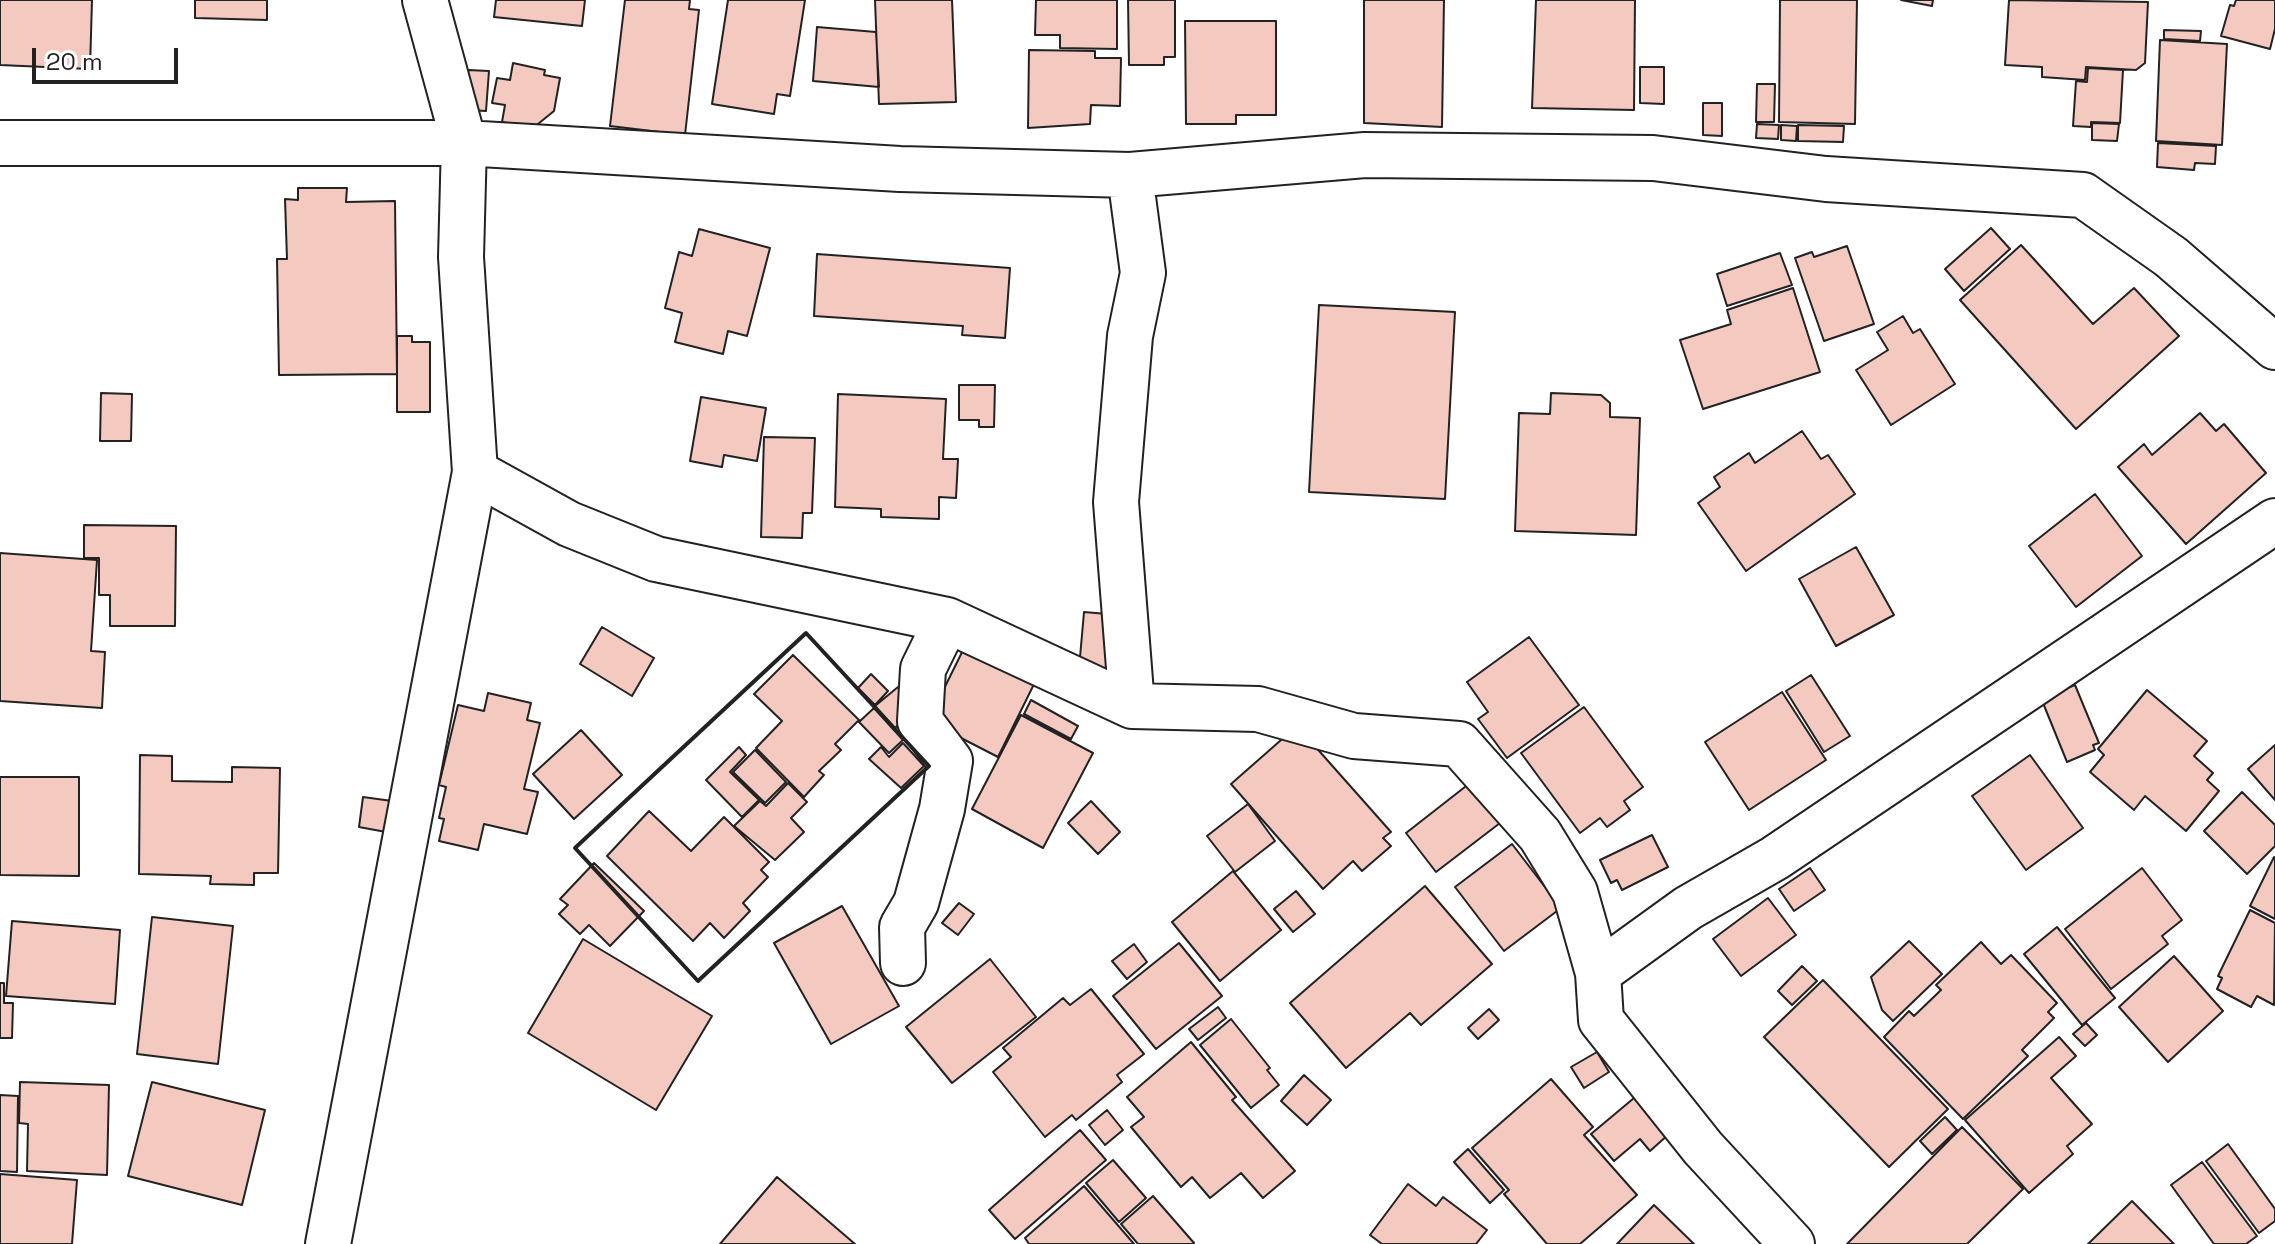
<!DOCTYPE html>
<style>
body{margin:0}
#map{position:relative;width:2275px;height:1244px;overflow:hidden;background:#fff;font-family:"Space Grotesk",sans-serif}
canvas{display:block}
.scale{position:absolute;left:32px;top:48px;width:146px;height:36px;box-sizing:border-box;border:4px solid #222;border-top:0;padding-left:10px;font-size:24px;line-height:28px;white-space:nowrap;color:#222;-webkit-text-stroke:6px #fff;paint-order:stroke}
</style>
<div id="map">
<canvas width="2275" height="1244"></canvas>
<div class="scale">20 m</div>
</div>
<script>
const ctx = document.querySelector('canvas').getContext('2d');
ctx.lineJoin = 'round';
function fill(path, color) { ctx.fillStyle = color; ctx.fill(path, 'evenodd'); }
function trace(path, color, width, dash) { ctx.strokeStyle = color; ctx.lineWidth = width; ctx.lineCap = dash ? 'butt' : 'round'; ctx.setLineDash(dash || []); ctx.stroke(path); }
const building = new Path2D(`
 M0 0H92L90 69 0 65Z
 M195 0H267V20L195 18Z
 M496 0H585L582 26 494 17Z
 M625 0H690L689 9 699 10 685 135 610 126Z
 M728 0H805L790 96 777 94 774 114 712 104Z
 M875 0H952L956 102 879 104Z
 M1036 0H1117V49L1060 48V35H1035Z
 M1128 0H1175V57H1164V65H1129Z
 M1364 0H1444L1442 127 1364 123Z
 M1536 0H1635L1634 110 1532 108Z
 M1780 0H1857L1855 124 1779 122Z
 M1901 0H1933L1932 6Z
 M2009 0 2148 2 2145 63 2136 70 2086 67 2085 80 2042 77V67L2005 65Z
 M2236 0H2275V29L2270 49 2221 36 2230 5 2234 6Z
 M1185 21H1276V115H1236V124H1186Z
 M817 27 876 32 879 87 813 81Z
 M2164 30 2201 31 2200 41 2164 39Z
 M2160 40 2227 44 2222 145 2156 141Z
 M1029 50 1095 51V58H1121L1120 106 1091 105 1090 124 1028 128Z
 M513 63 545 70 544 75 560 78 554 111 533 128 502 122 505 105 492 103 497 78 510 80Z
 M1640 67H1664V104L1640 103Z
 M2088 68 2123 70 2120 123 2091 122V127L2073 126 2076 81 2087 82Z
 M468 70 489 71 486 111 468 110Z
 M1757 84H1775L1774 122H1756Z
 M1703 103H1722V136L1703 135Z
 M2092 123 2119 124 2117 141 2092 140Z
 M1757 124 1779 125 1778 139 1756 138Z
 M1781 125 1797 126 1796 141 1781 140Z
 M1798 125 1844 126 1843 142 1798 141Z
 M2158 143 2216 146 2215 164 2195 163 2194 170 2157 167Z
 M298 188H347L346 202 395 201 397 374 279 375 277 259H287L285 199 298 200Z
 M1991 228 2010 249 1964 291 1945 269Z
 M699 229 770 248 747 336 728 331 723 354 675 342 682 313 665 308 679 252 692 256Z
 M2021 245 2093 324 2134 288 2179 336 2076 429 1960 300Z
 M1847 246 1874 324 1824 341 1795 258 1812 252 1814 257Z
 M1780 253 1792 285 1727 306 1717 274Z
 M817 254 1010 268 1005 338 962 335 963 326 814 316Z
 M1793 288 1820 372 1703 409 1680 340 1731 324 1727 310Z
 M1319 305 1455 312 1445 499 1309 492Z
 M1903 316 1913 333 1920 329 1955 384 1891 425 1856 370 1888 350 1877 332Z
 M397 336H412V342H430V412H397Z
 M959 385H995L994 427H979V420H959Z
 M101 393 132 394 131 441H100Z
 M1551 393 1601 395 1610 403V417L1640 418 1636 535 1515 531 1519 413 1550 414Z
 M838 394 946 399 943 459H958L956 498 939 497V519L881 517V509L835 507Z
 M701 397 766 408 757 461 724 455 722 467 690 461Z
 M2200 413 2216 431 2224 424 2266 473 2186 544 2118 467 2144 444 2152 455Z
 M1802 431 1821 459 1828 455 1855 494 1746 571 1698 503 1720 487 1714 477 1749 453 1755 463Z
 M764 437 815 438 812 513H803L802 538 761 537Z
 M2095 494 2142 556 2076 607 2029 546Z
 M84 525 176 526 175 626H110V595H99V558H84Z
 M1856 547 1894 615 1836 646 1799 579Z
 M0 553 97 560 91 651 105 652 102 708 0 701Z
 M1084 612 1119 615 1114 683 1078 680Z
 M602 627 654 658 632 696 580 664Z
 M971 634 1041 670 998 757 928 721Z
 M1529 637 1579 705 1507 758 1478 719 1488 712 1467 682Z
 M793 655 859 720 835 744 841 750 819 771 824 775 804 797 756 748 782 721 754 694Z
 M871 674 888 691 875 705 858 688Z
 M1811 675 1850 736 1824 752 1786 691Z
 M2075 685 2099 743 2093 745 2095 750 2067 762 2041 698Z
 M898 687 917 708 895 728 875 706Z
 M2147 690 2207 741 2194 756 2213 773 2207 780 2219 791 2186 831 2145 796 2134 810 2090 772 2104 755 2098 749Z
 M1782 692 1826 760 1749 810 1705 742Z
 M488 693 531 703 527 720 540 723 524 789 538 792 527 834 484 824 478 850 439 841 444 819 439 818 446 787 439 785 458 705 484 711Z
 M1031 700 1078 726 1071 739 1024 714Z
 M1584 707 1643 787 1624 801 1630 810 1607 827 1600 818 1580 833 1521 753Z
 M874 708 903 740 889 753 859 722Z
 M1021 715 1093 753 1043 848 972 809Z
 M1297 726 1391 832 1383 838 1391 846 1362 871 1353 861 1323 889 1231 784Z
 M581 730 622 775 574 819 533 774Z
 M903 743 924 766 901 788 869 759 881 747 889 757Z
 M2275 745V800L2248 769Z
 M739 747 746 755 730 772 759 800 742 817 706 780Z
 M755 750 786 782 765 803 733 772Z
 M140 755 172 756V781L232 782V767L280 768 278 873H254V885L210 884 211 876 139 874Z
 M2030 755 2083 828 2026 870 1972 796Z
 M0 777H79V876L0 875Z
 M788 783 807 802 791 818 804 832 775 860 734 826 760 801 766 806Z
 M1470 783 1500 823 1436 872 1406 833Z
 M2242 792 2275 825V846L2247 874 2204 831Z
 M363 797 392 801 386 832 359 827Z
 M1091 801 1120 832 1098 854 1068 823Z
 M1248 804 1275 841 1235 872 1207 836Z
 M649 811 691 851 724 817 769 862 761 870 768 877 743 903 750 911 724 938 710 923 693 941 607 856Z
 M1652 835 1668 867 1622 890 1617 880 1611 883 1600 860Z
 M1512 844 1561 908 1504 951 1455 887Z
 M2274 857 2275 858V919L2250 906Z
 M594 863 644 911 610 946 589 925 580 934 559 914 568 905 560 899Z
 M1810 868 1825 890 1794 911 1779 889Z
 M2142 868 2182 920 2162 936 2168 944 2111 989 2065 929Z
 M1233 871 1281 930 1220 981 1172 922Z
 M1425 886 1492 964 1421 1025 1410 1013 1346 1068 1290 1003Z
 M1296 891 1315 914 1293 932 1274 909Z
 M1768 898 1796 935 1741 976 1713 939Z
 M959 903 974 914 958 935 942 923Z
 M842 906 899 1006 831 1044 774 943Z
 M2250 910 2275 923 2274 1005 2257 996 2251 1007 2217 989 2222 978 2218 976Z
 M152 917 233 926 218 1064 137 1054Z
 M12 921 120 930 115 1004 6 996Z
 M2057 927 2115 998 2082 1025 2024 954Z
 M583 939 712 1016 656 1110 528 1033Z
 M1909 941 1942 974 1893 1021 1882 1010 1871 977Z
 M1981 942 2001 964 2011 955 2057 1003 2048 1012 2054 1018 2022 1050 2028 1056 1963 1119 1884 1037 1909 1011 1914 1016 1941 990 1936 985Z
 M1179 943 1222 996 1156 1049 1113 996Z
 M1134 944 1147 962 1127 979 1112 961Z
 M2174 956 2223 1011 2168 1062 2119 1007Z
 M990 959 1036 1017 952 1083 906 1027Z
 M1802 966 1817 981 1792 1005 1778 991Z
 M1823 980 1948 1109 1889 1167 1764 1037Z
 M0 983H4V1003H13L12 1038H0Z
 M1091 989 1144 1054 1117 1075 1122 1082 1076 1120 1072 1115 1045 1137 993 1072 1011 1057 1003 1048 1063 998 1070 1005Z
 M1218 1007 1226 1018 1198 1040 1189 1029Z
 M1489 1009 1499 1020 1478 1039 1468 1028Z
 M1231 1019 1270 1068 1267 1070 1279 1085 1251 1108 1200 1045Z
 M2086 1023 2097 1035 2085 1046 2073 1034Z
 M2059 1037 2076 1056 2051 1078 2092 1124 2067 1146 2073 1154 2029 1193 1965 1120Z
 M1191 1042 1236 1097 1232 1100 1295 1171 1263 1198 1241 1173 1210 1198 1192 1177 1181 1187 1131 1127 1144 1117 1127 1097Z
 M1597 1052 1609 1072 1584 1088 1571 1067Z
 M1304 1075 1331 1100 1307 1125 1281 1101Z
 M1551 1079 1593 1127 1584 1135 1637 1195 1580 1244H1547L1504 1194 1509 1190 1472 1148Z
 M20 1082 109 1085 107 1175 27 1171 28 1124 19 1123Z
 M152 1082 265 1110 242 1205 128 1176Z
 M0 1095 18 1096 17 1172 0 1171Z
 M1634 1098 1669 1134 1650 1151 1640 1139 1614 1161 1591 1134Z
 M1107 1110 1123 1130 1105 1145 1089 1125Z
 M1945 1117 1957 1130 1932 1154 1920 1141Z
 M1962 1127 2023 1189 1967 1244H1847Z
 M1080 1130 1106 1160 1015 1239 989 1210Z
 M2228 1144 2275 1209V1221L2259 1233 2206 1161Z
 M1468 1149 1504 1190 1490 1203 1454 1162Z
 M1113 1160 1146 1198 1119 1222 1086 1183Z
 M2202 1162 2257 1236 2246 1244H2214L2171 1185Z
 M0 1174 77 1180 72 1244H0Z
 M777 1177 855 1244H720Z
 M1408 1184 1436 1206 1443 1197 1487 1230 1476 1244H1382L1370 1235Z
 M1084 1186 1134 1244H1029L1025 1238Z
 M1153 1196 1194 1243 1192 1244H1138L1121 1224Z
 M2132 1201 2174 1244H2088Z
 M1654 1205 1694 1244H1617Z`);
fill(building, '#f3c9c0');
trace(building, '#222', 2);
const minor = new Path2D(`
 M425 0 464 143 461 257 475 472 569 524 656 559 947 620 1132 706 1258 709 1354 736 1459 744 1540 835 1575 892 1598 973 1601 1020 1703 1148 1792 1244
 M0 143H464L900 169 1130 175 1365 155 1653 158 1826 179 2083 195 2171 257 2275 347
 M1130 175 1143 273 1130 336 1116 502 1132 706
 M903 963 902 927 916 903 942 809 950 761 920 721 923 669 947 620
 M1598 973 1688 908 1775 858 2275 521
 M328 1244 475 472`);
trace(minor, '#222', 48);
trace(minor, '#fff', 44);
trace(new Path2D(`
 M806 633 929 766 698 981 575 848Z`), '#222', 4);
</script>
